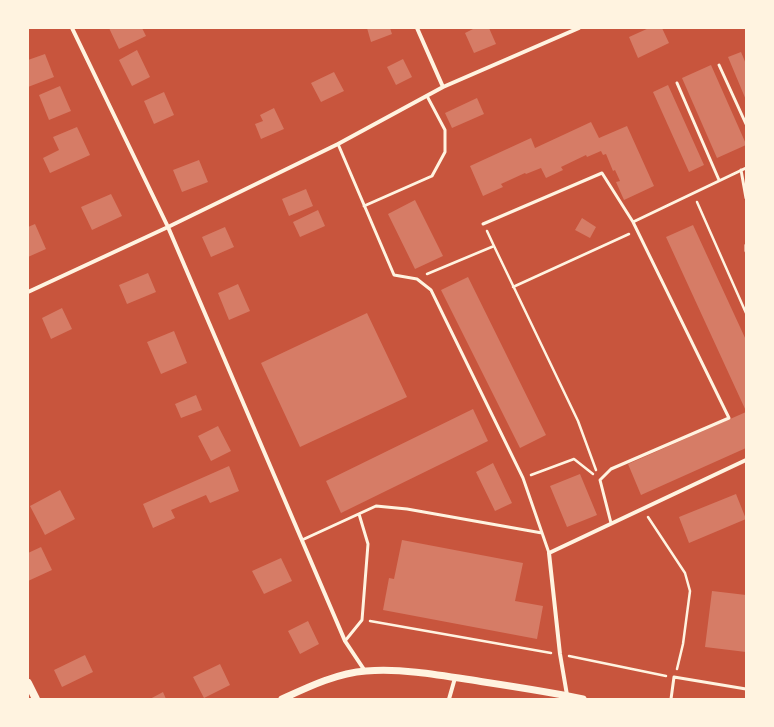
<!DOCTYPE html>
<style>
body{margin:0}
#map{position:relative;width:774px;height:727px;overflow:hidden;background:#c8553d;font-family:"Playfair Display",serif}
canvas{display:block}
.frame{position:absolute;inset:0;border:29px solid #fff3e0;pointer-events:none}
</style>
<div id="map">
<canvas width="774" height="727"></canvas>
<div class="frame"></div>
</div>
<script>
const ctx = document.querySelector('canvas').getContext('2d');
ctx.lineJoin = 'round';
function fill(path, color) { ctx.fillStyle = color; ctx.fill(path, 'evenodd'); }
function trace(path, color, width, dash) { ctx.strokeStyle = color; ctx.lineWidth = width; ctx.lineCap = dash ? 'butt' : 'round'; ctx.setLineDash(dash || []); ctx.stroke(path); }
fill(new Path2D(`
 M109 28H142L146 36 119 49Z
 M367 28H390L392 34 371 42Z
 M475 28H489L496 44 474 53 465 33Z
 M649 28H662L669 43 638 58 629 37Z
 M137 50 150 77 132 86 119 60Z
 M741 52 746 64V100L728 57Z
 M45 54 54 77 28 87V60Z
 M403 59 412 77 396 85 387 67Z
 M711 65 746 144V145L717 158 682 78Z
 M334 72 344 91 321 102 311 83Z
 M668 85 704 165 689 172 653 92Z
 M60 86 71 111 49 120 39 95Z
 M164 92 174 115 154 124 144 101Z
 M477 98 484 114 452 128 445 113Z
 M274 108 284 129 261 139 255 124 263 121 260 115Z
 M591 122 599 138 627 126 654 186 624 200 616 182 620 181 615 170 613 171 606 154 603 155 601 151 587 157 586 155 561 167 563 170 546 178 541 168 526 174 525 173 501 184 503 187 483 196 470 166 531 138 535 148Z
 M77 127 90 155 50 173 43 158 59 150 53 137Z
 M199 160 208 182 182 192 173 170Z
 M306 189 313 206 289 216 282 199Z
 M111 194 122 216 92 230 81 207Z
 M415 200 443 256 415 269 388 214Z
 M318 210 325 226 300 237 293 222Z
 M582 218 596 227 590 238 575 230Z
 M35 224 46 249 28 257V227Z
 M693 225 746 340V411L666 237Z
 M225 227 234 247 211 257 202 237Z
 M148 273 156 292 127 304 119 285Z
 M468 277 546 435 520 448 441 290Z
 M238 284 250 311 229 320 218 293Z
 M62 308 72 329 51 339 42 318Z
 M367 313 407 397 300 447 261 363Z
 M174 331 187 363 161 374 147 342Z
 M196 395 202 410 181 418 175 404Z
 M473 409 488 441 341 513 326 481Z
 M746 412V448L641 495 628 464Z
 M218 426 231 451 211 461 198 436Z
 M493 463 512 503 495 511 476 472Z
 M229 466 239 491 210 503 206 495 171 510 175 518 153 528 143 504Z
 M580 474 597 515 567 527 550 486Z
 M60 490 75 519 45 535 30 506Z
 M736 494 746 519 689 543 679 517Z
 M402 540 523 563 515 601 543 606 537 639 383 610 389 578 394 579Z
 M41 547 52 570 28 581V553Z
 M281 558 292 581 264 594 252 571Z
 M712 591 746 595V652L705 647Z
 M308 621 319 644 300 654 288 631Z
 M85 655 93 672 62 687 54 670Z
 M220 664 230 685 204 698 193 677Z
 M163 692 166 699H150Z`), '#d67c66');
trace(new Path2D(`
 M697 202 746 313
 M494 246 578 421 596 470
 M427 274 494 246 487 231
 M513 287 629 234
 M531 475 574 459 593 474
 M648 517 685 573 690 591 683 644 677 669
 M370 621 551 653
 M569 656 666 676`), '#fff3e0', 2.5);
trace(new Path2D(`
 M719 65 746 124
 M677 83 719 180
 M338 144 394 275 417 279 431 290 523 478 549 553
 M741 170 746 198
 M364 206 432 176 445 152V130L427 96
 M483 224 602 173 633 222 746 168
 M746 245V251
 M611 523 600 480 611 469 729 418 633 222
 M302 540 376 506 407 509 542 533
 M345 641 362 620 368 544 359 514
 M671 699 674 677 746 689`), '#fff3e0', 3);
trace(new Path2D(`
 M72 28 168 227 345 641 365 671
 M417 28 443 87
 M28 292 168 227 338 144 443 87 579 28
 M567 695 560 654 549 553 746 460
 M449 699 455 678`), '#fff3e0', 4);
trace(new Path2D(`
 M282 699C308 687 337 673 366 671 405 668 445 676 484 682 517 687 550 692 583 699`), '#fff3e0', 7);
trace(new Path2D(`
 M28 683 36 699`), '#fff3e0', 8);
</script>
